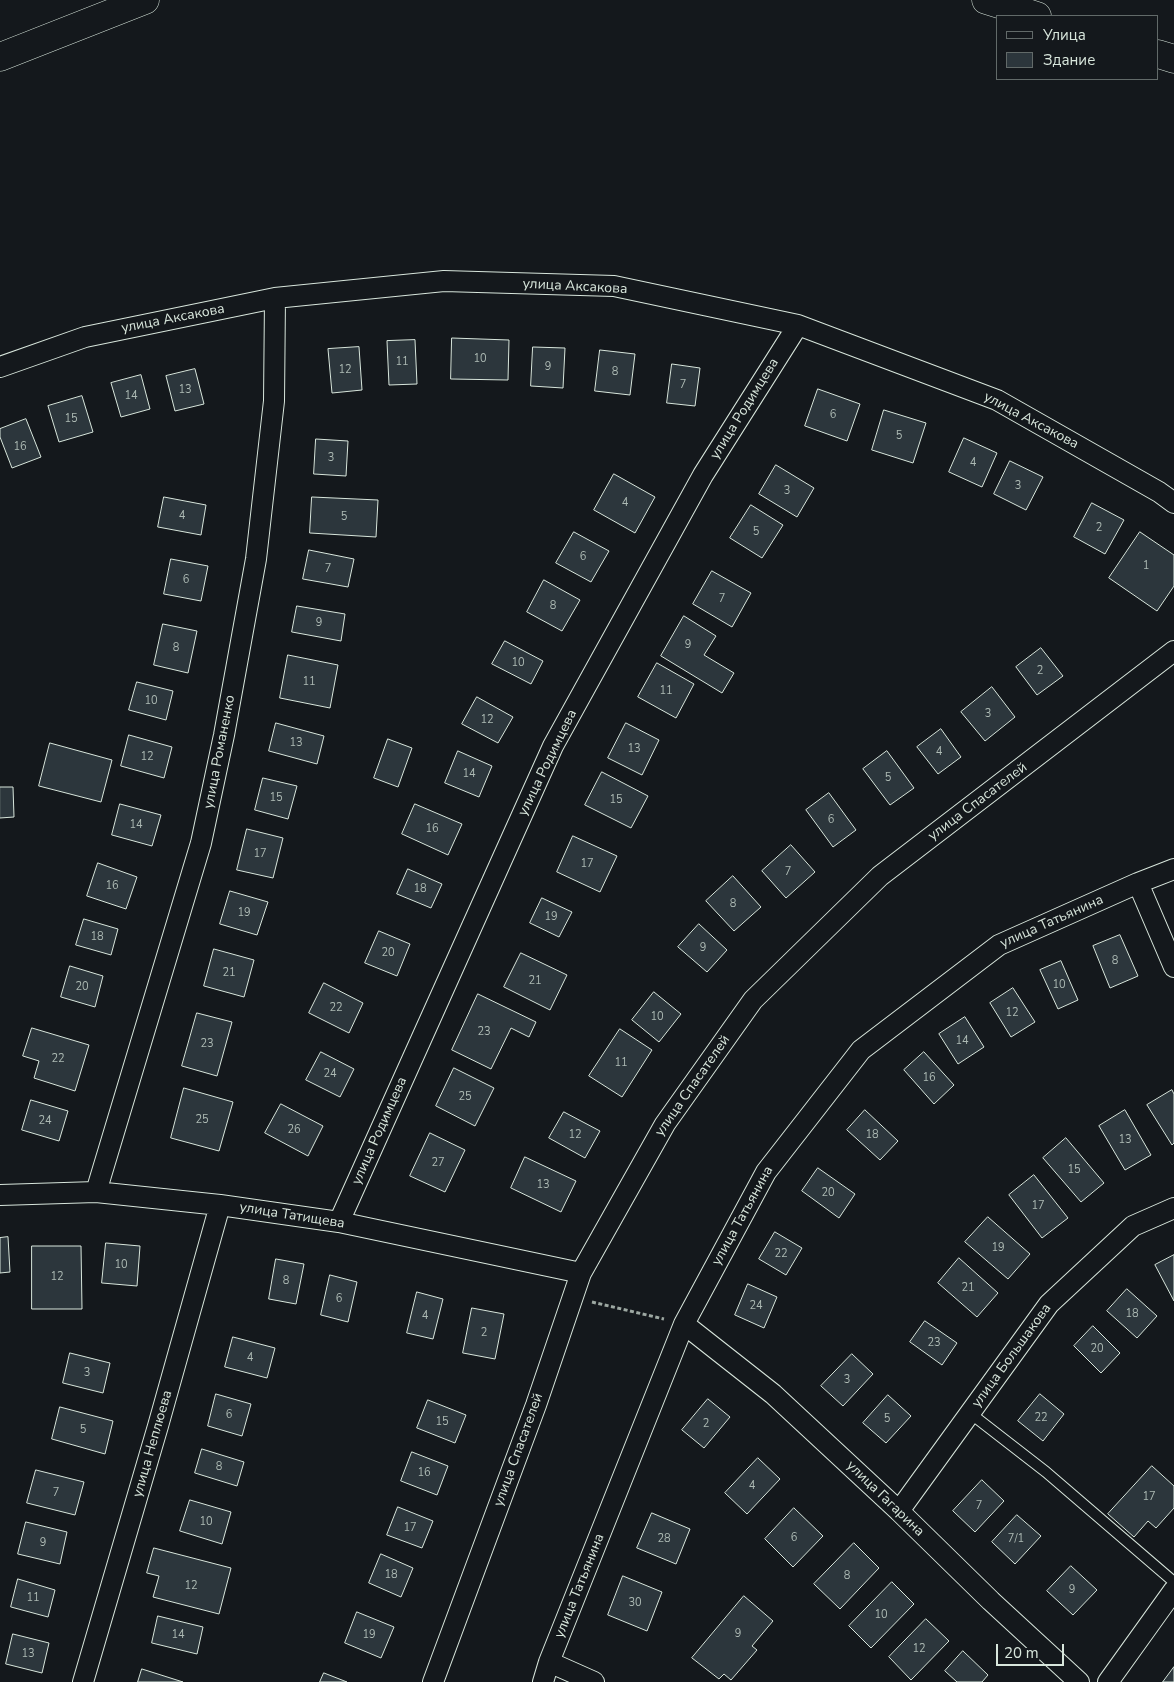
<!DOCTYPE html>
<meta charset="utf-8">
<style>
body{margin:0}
#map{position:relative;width:1174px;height:1682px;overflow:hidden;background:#14181c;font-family:"Nunito Sans",sans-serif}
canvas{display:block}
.legend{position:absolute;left:996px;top:15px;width:162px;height:65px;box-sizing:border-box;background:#14181c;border:1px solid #626a69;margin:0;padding:6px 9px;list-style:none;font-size:15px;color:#d8e6dc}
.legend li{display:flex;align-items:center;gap:10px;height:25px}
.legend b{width:25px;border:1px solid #626a69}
.scale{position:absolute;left:996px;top:1644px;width:68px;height:22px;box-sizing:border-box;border:2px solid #d8e6dc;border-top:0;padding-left:6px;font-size:15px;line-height:18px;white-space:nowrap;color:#d8e6dc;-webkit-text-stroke:4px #14181c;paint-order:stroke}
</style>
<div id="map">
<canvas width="1174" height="1682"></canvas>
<ul class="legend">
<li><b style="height:6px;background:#14181c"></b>Улица</li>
<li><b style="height:14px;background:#2c363c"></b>Здание</li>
</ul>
<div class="scale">20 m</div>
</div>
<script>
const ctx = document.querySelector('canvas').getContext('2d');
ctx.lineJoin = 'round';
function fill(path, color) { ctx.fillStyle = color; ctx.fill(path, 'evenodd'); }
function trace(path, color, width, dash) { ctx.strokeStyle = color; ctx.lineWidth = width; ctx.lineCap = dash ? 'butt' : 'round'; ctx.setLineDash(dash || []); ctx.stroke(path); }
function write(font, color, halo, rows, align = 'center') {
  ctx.font = font + ' "Nunito Sans",sans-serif'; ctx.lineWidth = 4; ctx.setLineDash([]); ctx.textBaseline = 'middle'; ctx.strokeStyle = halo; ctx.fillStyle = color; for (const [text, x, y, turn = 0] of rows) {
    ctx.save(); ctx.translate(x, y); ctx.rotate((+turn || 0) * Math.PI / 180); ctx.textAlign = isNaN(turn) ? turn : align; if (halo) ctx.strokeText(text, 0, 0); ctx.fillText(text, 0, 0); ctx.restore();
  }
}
const building = new Path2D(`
 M452 338 509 340 508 380 451 379Z
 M415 340 417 384 389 385 387 341Z
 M359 347 362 390 332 393 328 349Z
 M533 347 565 348 563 388 531 386Z
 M600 350 635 354 630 395 595 391Z
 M672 364 700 368 695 406 667 403Z
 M195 369 204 404 175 411 166 376Z
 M141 375 150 409 121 417 111 383Z
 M818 389 860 404 847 441 805 426Z
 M82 396 93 432 59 442 48 406Z
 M884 410 926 423 913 463 872 450Z
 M26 419 41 457 12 468 0 437V429Z
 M964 438 997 453 982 487 949 472Z
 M316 439 348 441 346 476 314 474Z
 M1010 461 1043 477 1026 510 994 494Z
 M776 465 814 488 797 517 759 494Z
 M614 474 655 497 635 533 594 510Z
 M164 497 206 505 201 535 158 527Z
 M312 497 378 500 376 537 310 533Z
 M1092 503 1124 520 1105 554 1074 537Z
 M751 505 783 525 762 558 730 538Z
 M574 532 609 551 591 582 556 563Z
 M1140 532 1174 555V586L1157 611 1109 578Z
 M309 550 354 559 348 587 303 579Z
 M171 559 208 566 201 601 164 594Z
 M712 571 751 593 732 627 693 604Z
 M544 580 580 600 562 631 527 612Z
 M297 606 345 614 341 641 292 632Z
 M684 616 716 636 704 655 734 673 722 693 661 656Z
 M163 624 197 631 188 673 154 665Z
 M505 641 543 661 531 684 492 664Z
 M1041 648 1063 676 1037 695 1016 667Z
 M288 655 338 665 330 708 280 698Z
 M657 663 694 684 676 718 638 697Z
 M137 682 173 691 166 720 129 710Z
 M992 687 1015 717 985 741 961 712Z
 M477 697 513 717 498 743 462 724Z
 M276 723 324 736 317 764 269 751Z
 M626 723 659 740 642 775 608 758Z
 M941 729 961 757 938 774 917 747Z
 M129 735 172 747 164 778 121 766Z
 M388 739 412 748 398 787 374 778Z
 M50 743 112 760 101 802 39 786Z
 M458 751 492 766 479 797 445 783Z
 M887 751 914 788 890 805 863 769Z
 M602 772 648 796 631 828 585 805Z
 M263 778 297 786 288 819 255 810Z
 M0 787H13L14 817 0 818Z
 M829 793 856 830 833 847 806 810Z
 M120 804 161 815 152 846 112 835Z
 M415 804 462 824 448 855 402 834Z
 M247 829 283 838 273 878 237 870Z
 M573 836 617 856 600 892 557 872Z
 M791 845 815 872 786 898 762 871Z
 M98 863 137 877 126 909 87 896Z
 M408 869 442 884 431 908 397 894Z
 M733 876 761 907 734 931 706 901Z
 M230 891 268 902 257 935 220 924Z
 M542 898 572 912 559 937 530 923Z
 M84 919 118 929 111 955 76 945Z
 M699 924 727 950 707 972 678 947Z
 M379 931 410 944 397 976 365 963Z
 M1120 935 1138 976 1110 988 1093 946Z
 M214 949 254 960 244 997 204 986Z
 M521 953 567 975 550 1010 504 987Z
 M1061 961 1078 1000 1058 1009 1040 970Z
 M70 966 103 976 95 1007 61 997Z
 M324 983 363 1003 349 1033 309 1013Z
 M1013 988 1035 1022 1011 1037 990 1003Z
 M654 992 681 1014 659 1042 632 1020Z
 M478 994 536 1022 529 1037 511 1028 491 1069 452 1050Z
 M197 1013 232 1022 217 1076 182 1066Z
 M965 1017 984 1047 958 1064 939 1034Z
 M32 1028 89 1045 75 1091 34 1078 39 1061 23 1056Z
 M620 1029 652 1050 622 1097 589 1076Z
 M321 1052 354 1069 340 1097 306 1080Z
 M924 1052 954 1085 934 1104 904 1070Z
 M454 1068 494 1088 475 1126 436 1106Z
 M184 1088 233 1102 219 1151 171 1138Z
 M1172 1090 1174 1094V1143L1172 1145 1147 1105Z
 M31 1100 68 1111 59 1141 22 1130Z
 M281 1104 323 1126 308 1156 265 1133Z
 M865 1110 898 1141 880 1160 847 1130Z
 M1125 1110 1151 1155 1125 1170 1099 1126Z
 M564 1112 600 1131 585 1158 549 1138Z
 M430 1133 465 1150 445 1192 410 1176Z
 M1066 1138 1104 1183 1081 1202 1043 1158Z
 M525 1157 576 1181 561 1212 511 1188Z
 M818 1168 855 1194 839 1218 802 1191Z
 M1034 1175 1068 1218 1042 1238 1009 1195Z
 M988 1217 1030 1254 1008 1279 965 1242Z
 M775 1232 802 1248 786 1275 759 1259Z
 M8 1237 10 1272 0 1273V1238Z
 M106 1243 140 1246 137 1286 102 1283Z
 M32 1246H81L82 1309H32Z
 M1174 1255V1301L1155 1265Z
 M959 1258 998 1293 977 1317 938 1283Z
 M276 1259 304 1264 296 1304 269 1299Z
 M330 1275 357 1282 348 1322 321 1315Z
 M748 1284 777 1297 764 1328 735 1315Z
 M1127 1289 1157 1316 1137 1338 1107 1311Z
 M417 1292 443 1299 433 1339 407 1333Z
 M472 1308 504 1314 495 1359 463 1353Z
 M925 1321 957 1343 942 1365 910 1342Z
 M1093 1326 1120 1353 1101 1373 1074 1346Z
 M233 1337 275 1348 267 1378 225 1367Z
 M70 1353 110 1363 103 1393 63 1383Z
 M852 1354 873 1374 843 1406 821 1386Z
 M216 1394 251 1404 242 1436 208 1426Z
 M1040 1394 1064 1414 1043 1441 1018 1421Z
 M888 1395 911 1416 886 1443 863 1423Z
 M708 1399 730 1417 704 1448 682 1430Z
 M428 1400 466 1415 455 1443 417 1428Z
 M60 1407 113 1421 105 1454 52 1439Z
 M202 1449 244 1462 237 1486 195 1473Z
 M412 1452 448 1466 437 1495 401 1481Z
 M758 1458 780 1479 747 1514 725 1493Z
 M1152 1466 1174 1486V1508L1156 1528 1148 1521 1134 1537 1108 1514Z
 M36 1470 84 1482 75 1515 27 1503Z
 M982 1480 1004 1501 975 1532 953 1511Z
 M190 1500 231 1512 222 1544 180 1531Z
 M398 1507 433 1521 422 1548 387 1535Z
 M794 1508 823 1536 793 1567 765 1539Z
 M652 1513 690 1529 676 1564 637 1548Z
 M1017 1515 1041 1536 1015 1564 992 1542Z
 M26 1522 67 1532 60 1564 18 1554Z
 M854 1543 879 1568 840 1609 814 1584Z
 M154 1548 231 1568 219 1614 153 1597 159 1576 147 1573Z
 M381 1554 413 1568 401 1597 369 1583Z
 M1071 1566 1097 1590 1073 1615 1047 1591Z
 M623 1576 662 1592 647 1631 608 1615Z
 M18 1579 55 1590 48 1617 11 1607Z
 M892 1582 914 1604 871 1648 849 1626Z
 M744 1596 773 1621 752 1646 757 1650 731 1680 724 1674 719 1679 692 1658Z
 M357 1612 394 1627 381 1658 345 1643Z
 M158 1616 203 1627 197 1654 152 1643Z
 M926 1619 949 1641 911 1680 889 1657Z
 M13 1634 49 1643 42 1673 6 1664Z
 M963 1651 988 1675 982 1682H957L945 1671Z
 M1174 1667V1682H1163Z
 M142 1669 183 1682H138Z
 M324 1673 347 1682H320Z`);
fill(building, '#2c363c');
trace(building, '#d8e6dc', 1);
const lane = new Path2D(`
 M970 1413 1046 1472 1174 1582`);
const street = new Path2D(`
 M0 367 85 337 275 298 444 281 614 286 798 325 997 400 1159 492 1174 503
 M1138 883 1174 967
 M96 1192 201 843 224 735 256 559 274 401 275 298
 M0 1195 96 1192 220 1205 339 1222 581 1273
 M339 1222 553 746 703 475 798 325
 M684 1324 773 1394 899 1511 991 1601 1079 1682
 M899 1511 1049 1304 1133 1226 1174 1208
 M549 1662 594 1682
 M83 1682 158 1426 220 1205
 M433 1682 536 1405 581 1273 665 1124 753 1000 880 876 1174 651
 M543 1682 549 1662 684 1324 766 1172 861 1050 999 945 1138 883 1174 869
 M1108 1682 1174 1590`);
const secondary = new Path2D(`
 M986 0 1037 16
 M1158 54 1174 59`);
const highway = new Path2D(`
 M0 57 145 0`);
trace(lane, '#d8e6dc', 12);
trace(street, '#d8e6dc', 22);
trace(secondary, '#d8e6dc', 29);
trace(highway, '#d8e6dc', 29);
trace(new Path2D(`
 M592 1302 664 1319`), '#9da8a2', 3, [4, 2.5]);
trace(lane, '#14181c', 10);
trace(street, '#14181c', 20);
trace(secondary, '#14181c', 28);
trace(highway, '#14181c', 28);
write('11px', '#adbab4', null, [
 ["10",480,359],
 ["11",402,362],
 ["9",548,367],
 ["12",345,370],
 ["8",615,372],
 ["7",683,385],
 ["13",185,390],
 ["14",131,396],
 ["6",833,415],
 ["15",71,419],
 ["5",899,436],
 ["16",20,447],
 ["3",331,458],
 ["4",973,463],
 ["3",1018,486],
 ["3",787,491],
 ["4",625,503],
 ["4",182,516],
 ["5",344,517],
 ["2",1099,528],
 ["5",756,532],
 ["6",583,557],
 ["1",1146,566],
 ["7",328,569],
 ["6",186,580],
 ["7",722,599],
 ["8",553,606],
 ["9",319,623],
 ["9",688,645],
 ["8",176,648],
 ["10",518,663],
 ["2",1040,671],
 ["11",309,682],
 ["11",666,691],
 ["10",151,701],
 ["3",988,714],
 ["12",487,720],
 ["13",296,743],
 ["13",634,749],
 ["4",939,752],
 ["12",147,757],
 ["14",469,774],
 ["5",888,778],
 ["15",276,798],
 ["15",616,800],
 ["6",831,820],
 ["14",136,825],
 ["16",432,829],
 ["17",260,854],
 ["17",587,864],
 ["7",788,872],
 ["16",112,886],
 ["18",420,889],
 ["8",733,904],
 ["19",244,913],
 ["19",551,917],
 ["18",97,937],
 ["9",703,948],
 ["20",388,953],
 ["8",1115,961],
 ["21",229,973],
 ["21",535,981],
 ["10",1059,985],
 ["20",82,987],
 ["22",336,1008],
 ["12",1012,1013],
 ["10",657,1017],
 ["23",484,1032],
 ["14",962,1041],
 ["23",207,1044],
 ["22",58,1059],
 ["11",621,1063],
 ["24",330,1074],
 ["16",929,1078],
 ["25",465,1097],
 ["25",202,1120],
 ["24",45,1121],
 ["26",294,1130],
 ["12",575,1135],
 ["18",872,1135],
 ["13",1125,1140],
 ["27",438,1163],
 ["15",1074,1170],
 ["13",543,1185],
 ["20",828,1193],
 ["17",1038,1206],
 ["19",998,1248],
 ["22",781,1254],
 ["10",121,1265],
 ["12",57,1277],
 ["8",286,1281],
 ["21",968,1288],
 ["6",339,1299],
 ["24",756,1306],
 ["18",1132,1314],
 ["4",425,1316],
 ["2",484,1333],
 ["23",934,1343],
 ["20",1097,1349],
 ["4",250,1358],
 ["3",87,1373],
 ["3",847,1380],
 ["6",229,1415],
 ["22",1041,1418],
 ["5",887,1419],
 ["15",442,1422],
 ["2",706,1424],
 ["5",83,1430],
 ["8",219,1467],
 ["16",424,1473],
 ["4",752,1486],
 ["7",56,1493],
 ["17",1149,1497],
 ["7",979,1506],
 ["10",206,1522],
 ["17",410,1528],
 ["6",794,1538],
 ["28",664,1539],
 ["7/1",1016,1539],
 ["9",43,1543],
 ["18",391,1575],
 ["8",847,1576],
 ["12",191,1586],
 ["9",1072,1590],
 ["11",33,1598],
 ["30",635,1603],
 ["10",881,1615],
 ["9",738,1634],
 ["14",178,1635],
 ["19",369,1635],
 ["12",919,1649],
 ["13",28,1654]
]);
write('14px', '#d8e6dc', '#14181c', [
 ["улица Аксакова",575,287,3],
 ["улица Аксакова",173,319,-11],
 ["улица Родимцева",745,409,-58],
 ["улица Аксакова",1031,421,28],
 ["улица Романенко",220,752,-79],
 ["улица Родимцева",548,763,-64],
 ["улица Спасателей",978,802,-37],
 ["улица Татьянина",1052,922,-24],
 ["улица Спасателей",693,1086,-55],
 ["улица Родимцева",380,1131,-66],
 ["улица Татищева",292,1216,9],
 ["улица Татьянина",743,1216,-61],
 ["улица Большакова",1012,1356,-54],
 ["улица Неплюева",153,1444,-74],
 ["улица Спасателей",519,1450,-70],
 ["улица Гагарина",885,1499,44],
 ["улица Татьянина",580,1586,-68]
]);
</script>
